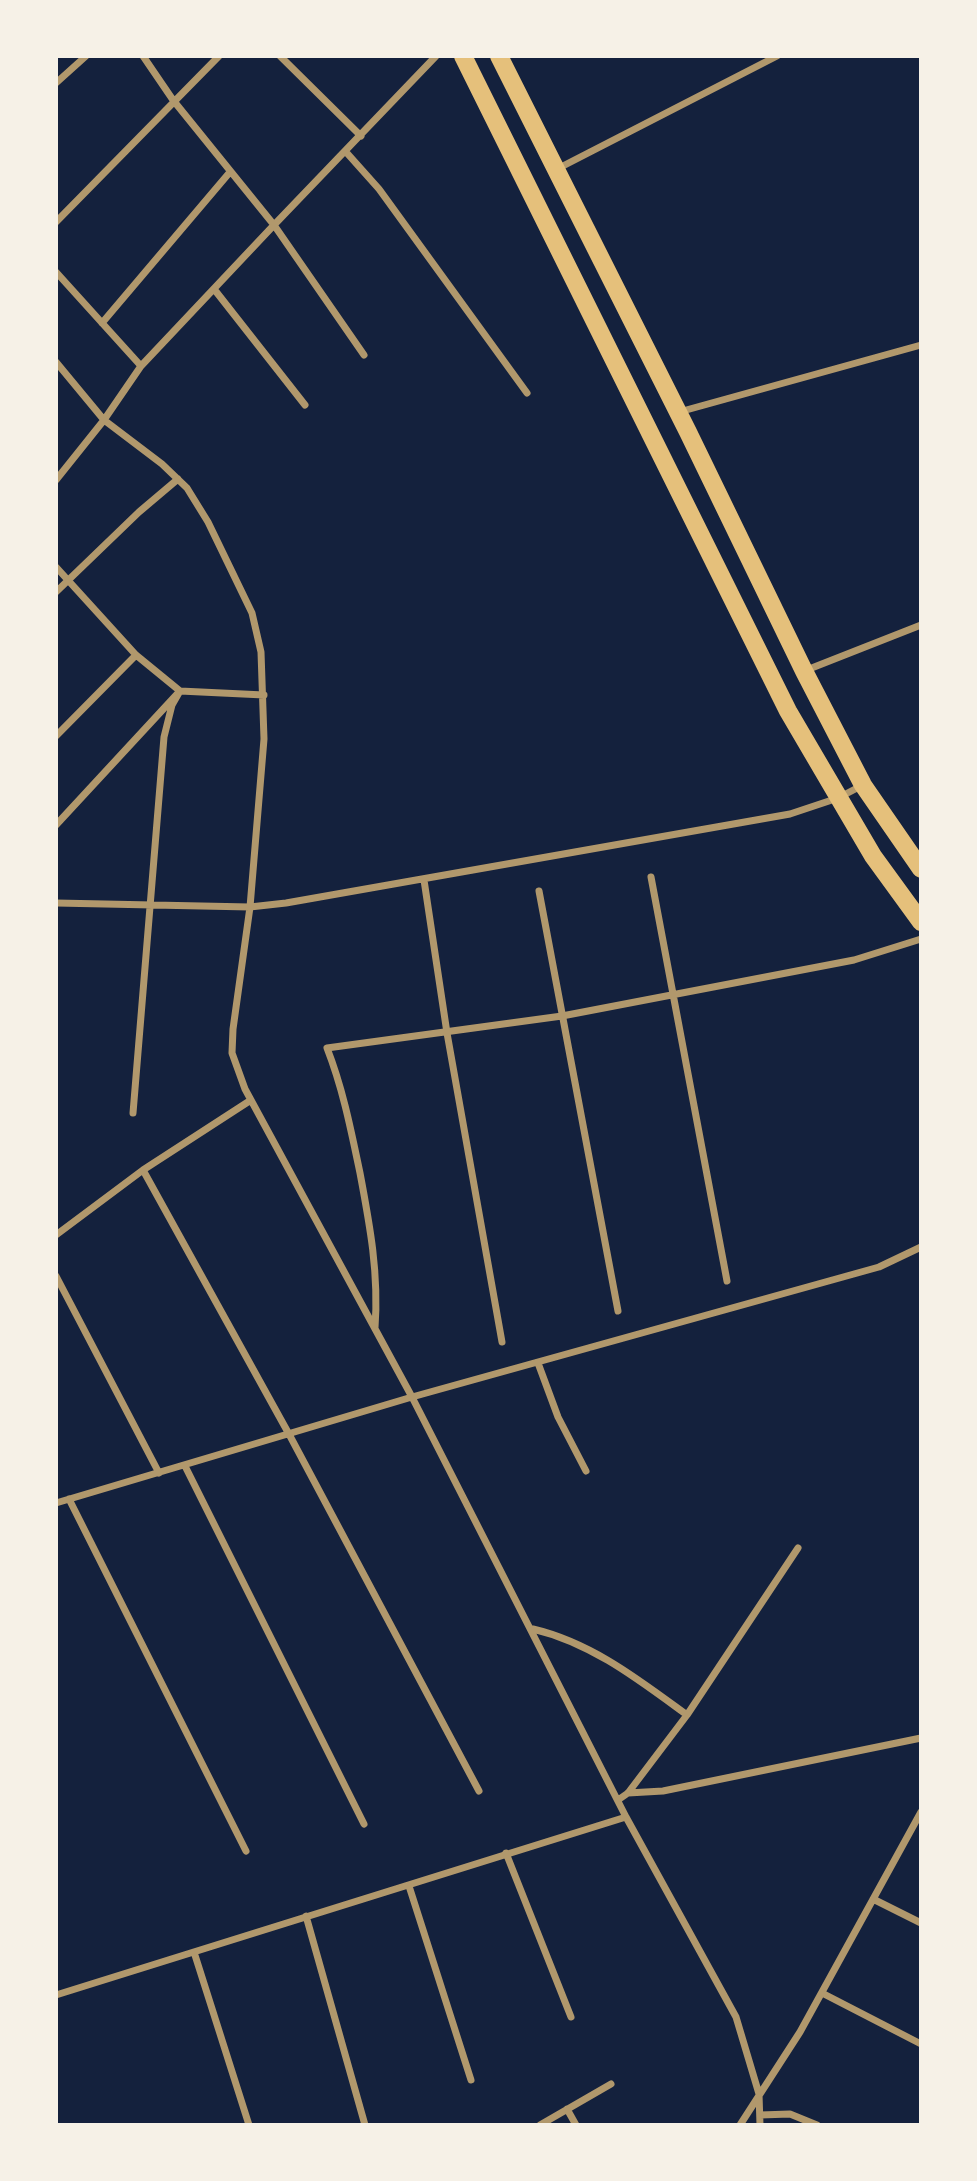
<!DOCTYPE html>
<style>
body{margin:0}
#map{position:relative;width:977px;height:2181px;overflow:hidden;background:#14213d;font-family:Arial,sans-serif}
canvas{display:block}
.frame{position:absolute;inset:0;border:58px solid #f6f1e7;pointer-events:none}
</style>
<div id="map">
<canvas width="977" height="2181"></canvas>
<div class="frame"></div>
</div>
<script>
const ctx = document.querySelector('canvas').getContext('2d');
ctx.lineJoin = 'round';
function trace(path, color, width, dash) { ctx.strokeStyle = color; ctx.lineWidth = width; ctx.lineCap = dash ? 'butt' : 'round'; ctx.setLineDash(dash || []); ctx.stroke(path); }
trace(new Path2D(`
 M143 56 173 100 274 225 436 56
 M280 56 361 136
 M56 83 86 56
 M346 152 379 189 527 393
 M557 169 777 56
 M56 222 219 56
 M56 272 141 366
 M214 289 305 405
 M102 323 230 172
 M56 362 104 420 162 464 187 488 208 522 252 613 261 652 264 739 250 907 233 1029 232 1053 245 1089 412 1397 56 1503
 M679 412 921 345
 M56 480 104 420 141 366 274 225 364 355
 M56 567 136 655 180 691 172 705 164 737 133 1113
 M56 592 139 512 178 479
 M804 671 921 625
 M56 736 136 655
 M56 825 180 691 264 695
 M651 877 727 1281
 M424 880 447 1033 502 1342
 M539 891 618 1311
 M56 903 250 907 286 903 790 814 838 798 863 785
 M143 1170 290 1436 479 1791
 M56 1235 143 1170 251 1100
 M56 1276 159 1473
 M375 1328C379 1274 370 1226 360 1173 351 1130 343 1089 327 1048L562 1016 854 960 921 939
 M538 1363 558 1417 586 1471
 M185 1466 364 1824
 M69 1499 246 1851
 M533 1629C592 1643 639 1680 687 1715
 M628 1793 663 1791 921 1738
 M618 1800 628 1793 687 1715 798 1548
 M506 1853 571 2017
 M409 1886 471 2080
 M873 1899 921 1923
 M306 1916 365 2125
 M194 1952 249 2125
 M822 1993 921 2044
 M56 1995 626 1817
 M567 2109 576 2125
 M760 2115 790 2114 817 2125
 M540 2125 611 2084
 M740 2125 800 2032 921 1812
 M760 2125 759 2094 736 2017 626 1817 412 1397 879 1267 921 1247`), '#b1986c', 7);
trace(new Path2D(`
 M463 56 788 711 873 856 921 922
 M499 56 688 432 804 671 863 785 921 869`), '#e5c07b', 18);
</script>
